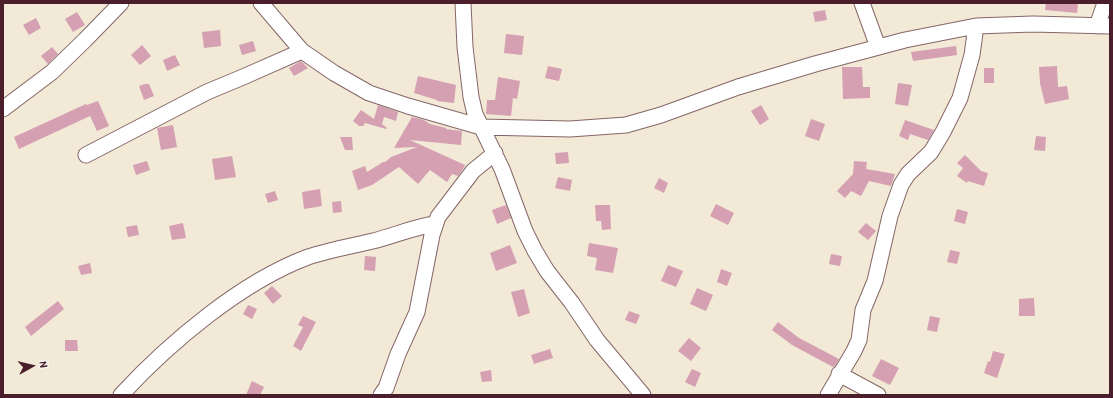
<!DOCTYPE html>
<style>
body{margin:0}
#map{position:relative;width:1113px;height:398px;overflow:hidden;background:#f2e9d6;font-family:"Patrick Hand",sans-serif}
canvas{display:block}
.frame{position:absolute;inset:0;border:4px solid #4a1f2b;pointer-events:none}
.north{position:absolute;left:12px;top:346px;width:40px;height:40px;-webkit-text-stroke:3px #f6f6f2;paint-order:stroke;rotate:82deg;font-size:11px;font-weight:700;line-height:16px;text-align:center;color:#4a1f2b}
.north::after{content:'';display:block;margin:auto;width:14px;height:18px;background:#4a1f2b;clip-path:polygon(50% 0,100% 100%,50% 72%,0 100%)}
</style>
<div id="map">
<canvas width="1113" height="398"></canvas>
<div class="frame"></div>
<div class="north">N</div>
</div>
<script>
const ctx = document.querySelector('canvas').getContext('2d');
ctx.lineJoin = 'round';
function fill(path, color) { ctx.fillStyle = color; ctx.fill(path, 'evenodd'); }
function trace(path, color, width, dash) { ctx.strokeStyle = color; ctx.lineWidth = width; ctx.lineCap = dash ? 'butt' : 'round'; ctx.setLineDash(dash || []); ctx.stroke(path); }
fill(new Path2D(`
 M1046 3H1078L1077 13 1045 10Z
 M825 10 827 20 815 22 813 12Z
 M77 12 85 25 73 32 65 19Z
 M36 18 41 28 29 35 23 25Z
 M220 30 221 46 204 48 202 32Z
 M506 34 524 36 522 55 504 53Z
 M253 41 256 51 242 55 239 45Z
 M142 45 151 56 140 65 131 55Z
 M956 46 957 55 913 61 911 52Z
 M52 47 58 54 48 64 41 56Z
 M175 55 180 65 167 71 163 60Z
 M301 61 308 68 294 76 289 68Z
 M548 66 562 69 559 81 545 78Z
 M1057 66 1058 87 1067 86 1069 99 1045 104 1040 83 1039 67Z
 M842 67H862L863 87H870V98L843 99Z
 M984 68H994V83H984Z
 M418 76 456 85 454 103 437 101V100L414 93Z
 M498 77 520 81 517 99 513 98 511 116 486 114 487 100H495Z
 M898 83 912 85 908 106 895 104Z
 M145 84H149L154 96 144 100 139 86Z
 M98 101 109 126 97 131 90 116 19 149 14 137 86 104 87 105Z
 M378 105 398 112 396 121 384 117 382 124 387 128 386 129 365 123 363 126H359L353 121 361 110 374 119Z
 M761 105 769 119 760 125 751 111Z
 M412 117 424 120 430 124 446 128V129L462 131 461 145 410 140 465 165 463 169 458 176 452 174 447 182 430 170 418 184 399 167 372 185 358 190 352 171 365 166 367 172 383 162H385L391 157 417 147 394 148Z
 M811 119 825 124 819 141 805 136Z
 M905 120 934 130 928 140 910 134 908 140 899 136Z
 M173 125 177 147 161 150 157 128Z
 M1036 136 1046 137 1045 151 1034 150Z
 M340 137H352L353 150H345Z
 M568 152 569 163 556 164 555 153Z
 M965 155 981 171 988 173 984 186 968 181 967 183 957 176 963 168 957 163Z
 M232 156 236 177 215 180 212 159Z
 M147 161 150 170 136 175 133 165Z
 M854 161 867 162 866 169 895 174 891 186 869 181 861 196 851 191 845 198 837 191 853 174Z
 M558 177 572 180 570 191 555 188Z
 M659 178 668 183 664 193 654 188Z
 M320 189 322 206 304 209 302 192Z
 M275 191 278 200 268 203 265 194Z
 M341 201 342 212 333 213 332 202Z
 M716 204 734 213 728 225 710 216Z
 M506 205 511 218 497 224 492 210Z
 M595 205H610L611 229 602 230 601 221H596Z
 M957 209 968 212 965 224 954 221Z
 M183 223 186 238 172 240 169 226Z
 M866 223 876 231 868 240 858 232Z
 M137 225 139 235 128 237 126 227Z
 M589 243 618 248 613 273 595 270 597 258 587 256Z
 M510 245 517 263 496 271 490 253Z
 M950 250 960 252 957 264 947 262Z
 M831 254 842 256 840 266 829 264Z
 M365 256 376 257 375 271 364 270Z
 M90 263 92 273 81 275 78 266Z
 M668 265 683 271 676 287 661 281Z
 M721 269 732 273 727 286 717 282Z
 M272 286 282 296 273 304 264 293Z
 M697 288 713 295 706 311 690 304Z
 M524 289 530 313 518 317 511 292Z
 M1034 298 1035 316H1019V299Z
 M58 301 64 309 31 336 25 327Z
 M248 305 257 309 252 319 243 314Z
 M629 311 640 315 636 324 625 320Z
 M303 316 316 322 301 351 293 346 303 327 298 325Z
 M930 316 940 318 937 332 927 330Z
 M778 322 799 338 839 359 835 366 833 367 792 345 772 330Z
 M689 338 701 348 691 361 678 351Z
 M65 340H77L78 351H65Z
 M550 349 553 358 534 364 531 355Z
 M993 351 1005 354 997 378 984 373 988 361 990 362Z
 M881 359 899 368 890 385 872 376Z
 M692 369 701 373 695 387 685 382Z
 M491 370 492 381 482 382 480 372Z
 M252 381 264 387 260 395H246Z`), '#d4a0b2');
const minor = new Path2D(`
 M261 3 302 51 334 73 369 93 408 106 481 127 570 129 626 125 661 115 738 87 815 64 905 40 976 26 1033 24 1110 26
 M463 3 465 47 471 97 475 114 502 169 525 231 535 251 547 271 572 303 597 340 643 395
 M862 3 878 47
 M1097 26 1105 3
 M3 109 52 72 85 40 121 3
 M86 155 207 92 243 77 302 51
 M839 374 878 395
 M121 395C169 343 241 282 308 257 329 250 352 246 373 241 394 236 413 227 435 224
 M381 395 386 388 398 354 417 312 432 235 438 217 473 171 495 153
 M828 395 854 351 859 340 863 310 875 281 890 216 901 185 908 174 931 152 943 132 960 98 972 55 976 26`);
trace(minor, '#856667', 17);
trace(minor, '#fff', 15);
</script>
